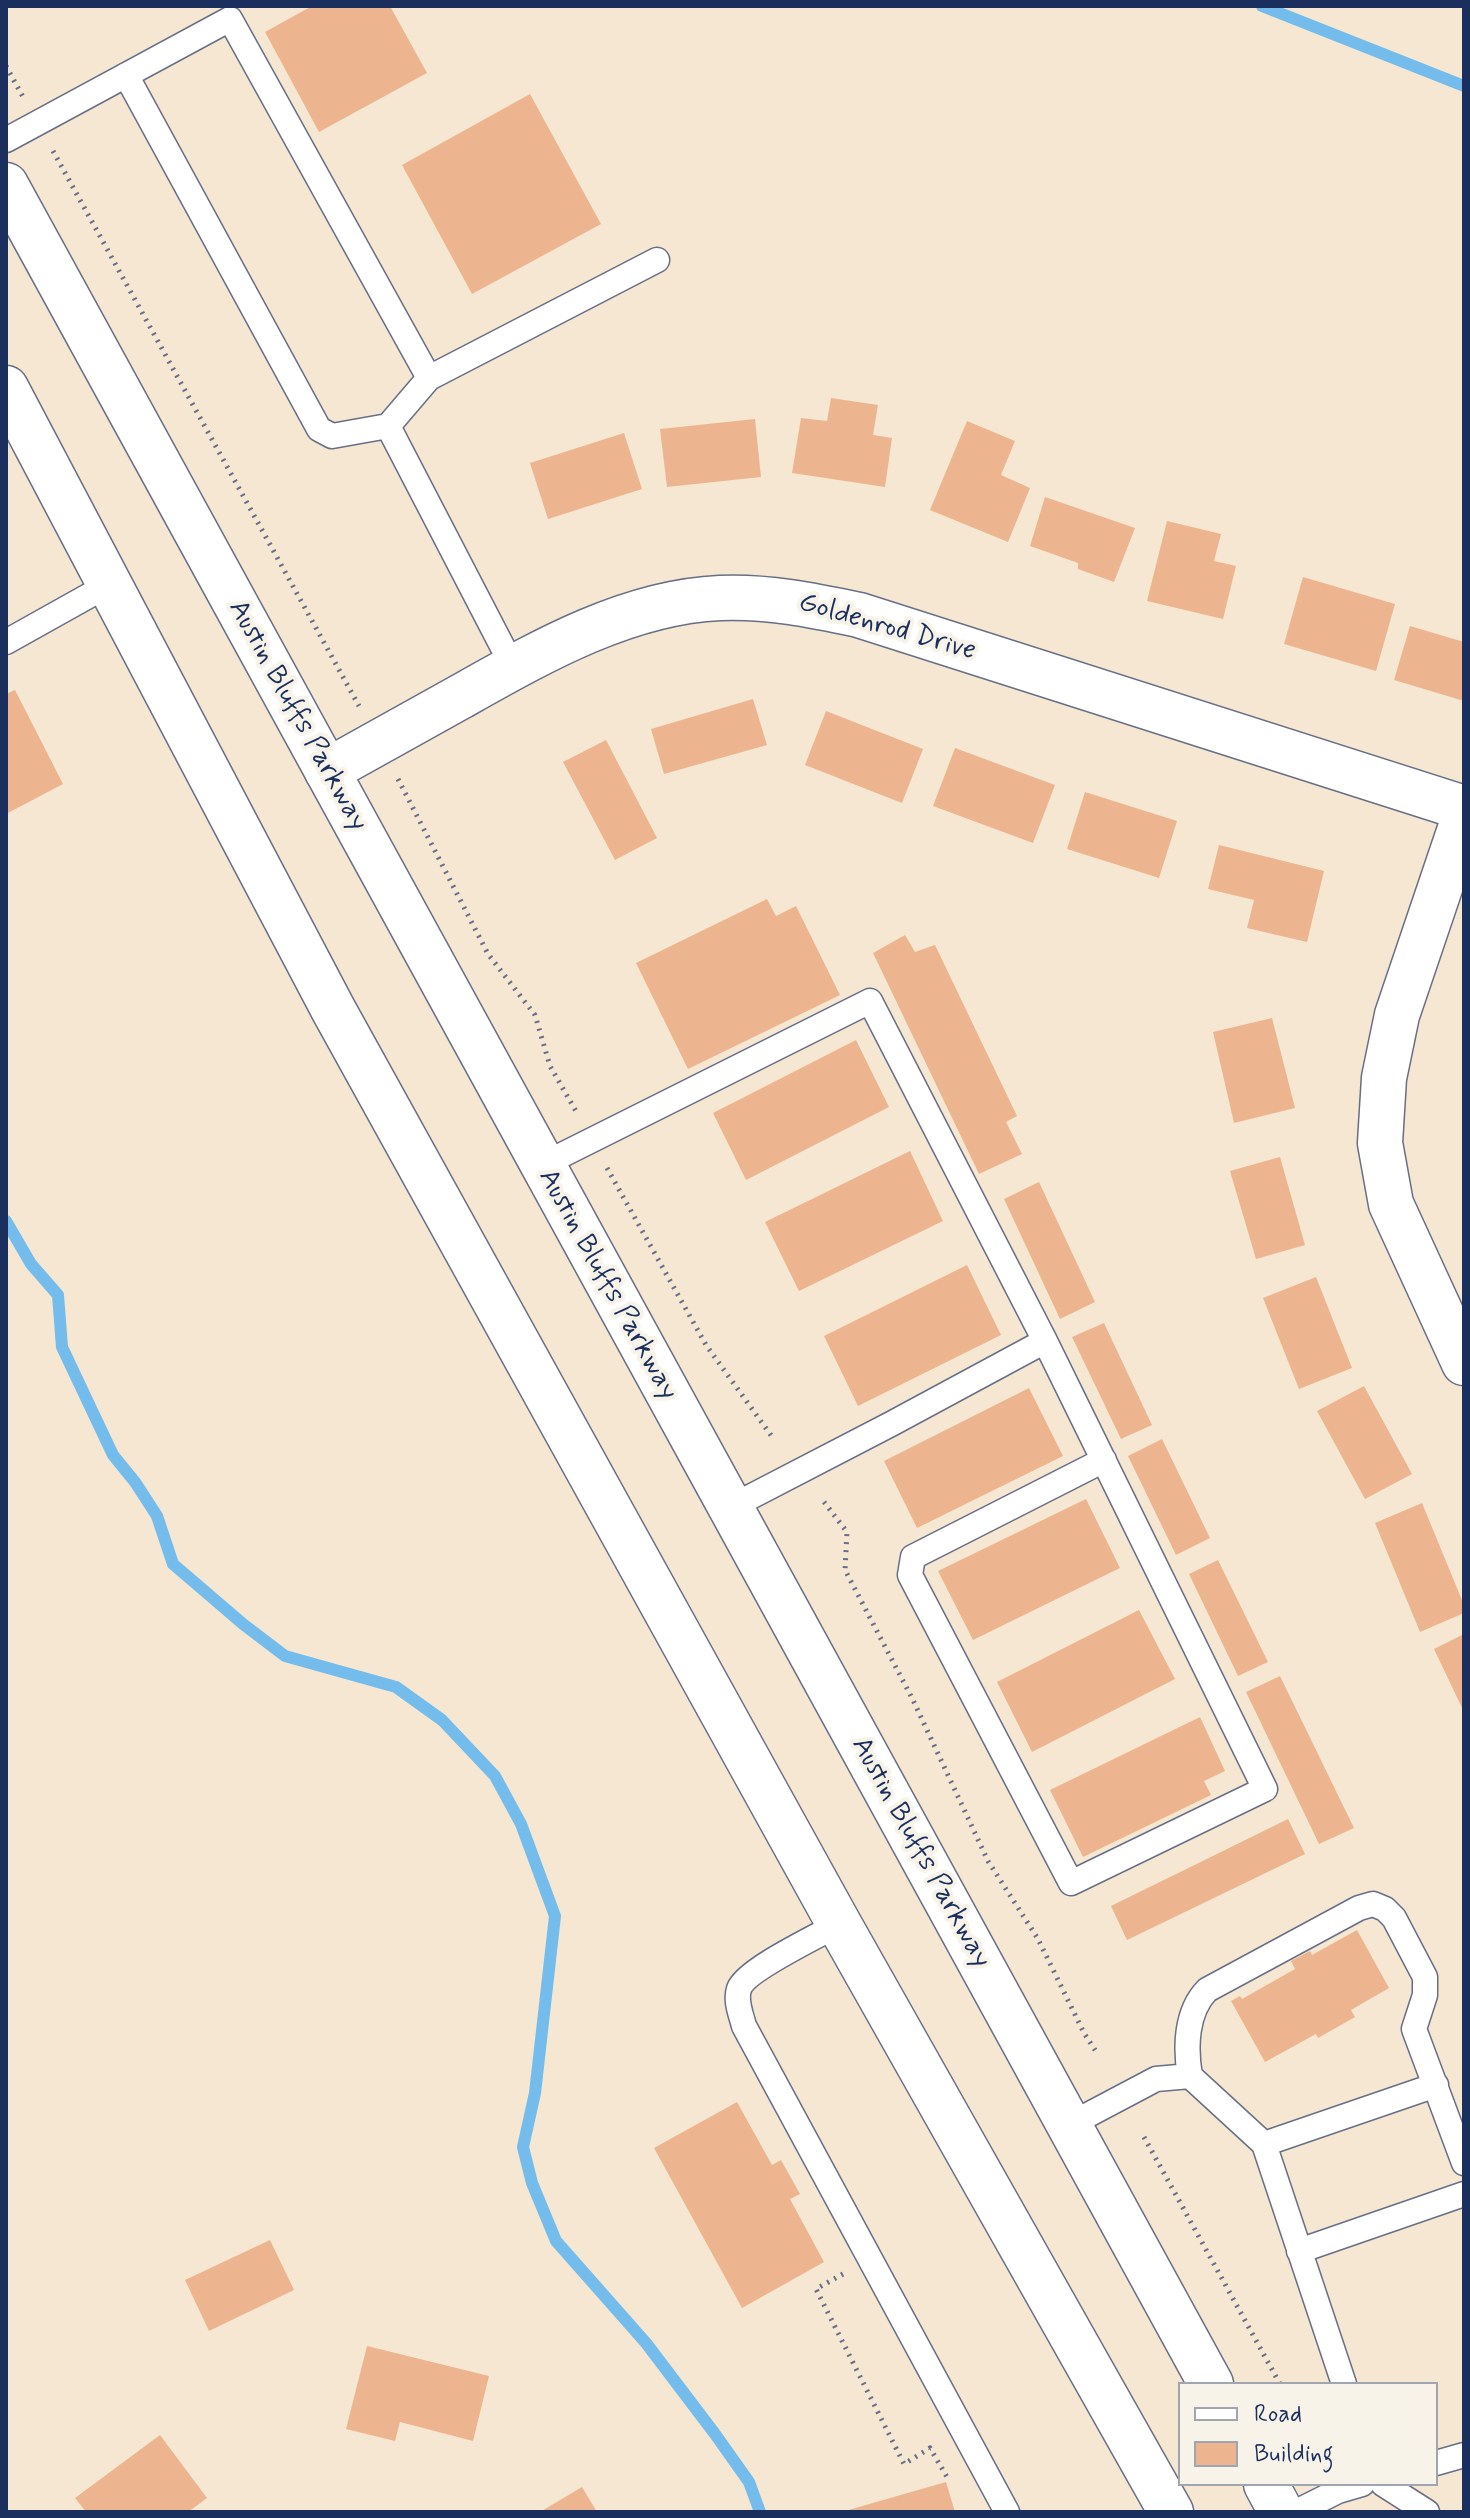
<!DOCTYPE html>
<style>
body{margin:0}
#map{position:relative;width:1470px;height:2518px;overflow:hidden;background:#f5e7d1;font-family:Mynerve,sans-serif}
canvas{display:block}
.frame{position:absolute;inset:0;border:8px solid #1b2f5e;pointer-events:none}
.legend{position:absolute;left:1178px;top:2382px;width:260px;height:104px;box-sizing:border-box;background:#f7f3e8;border:2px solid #9fa5b1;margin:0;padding:10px 14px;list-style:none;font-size:24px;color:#1b2f5e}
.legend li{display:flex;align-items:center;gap:16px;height:40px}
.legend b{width:40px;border:2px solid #9fa5b1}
</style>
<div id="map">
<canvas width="1470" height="2518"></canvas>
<div class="frame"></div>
<ul class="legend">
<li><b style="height:10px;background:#fff"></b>Road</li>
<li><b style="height:22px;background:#edb58f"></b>Building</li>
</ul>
</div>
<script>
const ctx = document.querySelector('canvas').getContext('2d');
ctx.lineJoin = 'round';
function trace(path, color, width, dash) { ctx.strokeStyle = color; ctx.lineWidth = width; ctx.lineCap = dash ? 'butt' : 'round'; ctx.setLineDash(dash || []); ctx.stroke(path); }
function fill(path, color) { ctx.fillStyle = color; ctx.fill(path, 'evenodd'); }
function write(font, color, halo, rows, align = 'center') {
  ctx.font = font + ' Mynerve,sans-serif'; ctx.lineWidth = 8; ctx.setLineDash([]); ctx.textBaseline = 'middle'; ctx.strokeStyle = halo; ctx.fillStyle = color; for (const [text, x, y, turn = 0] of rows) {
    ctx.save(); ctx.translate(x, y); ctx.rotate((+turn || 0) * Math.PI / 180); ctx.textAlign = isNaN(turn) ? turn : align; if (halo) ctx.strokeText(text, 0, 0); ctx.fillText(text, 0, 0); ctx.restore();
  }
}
trace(new Path2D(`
 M1262 6 1464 86
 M6 1221 31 1264 58 1295 62 1347 113 1455 135 1482 157 1516 173 1564 243 1624 285 1656 396 1687 442 1720 495 1776 521 1824 555 1916 535 2093 523 2147 532 2183 556 2241 646 2343 715 2434 749 2482 760 2512`), '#73bceb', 12);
fill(new Path2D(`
 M312 6H390L427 73 319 132 265 32Z
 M530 94 601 224 472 294 402 165Z
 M831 398 878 405 873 435 892 438 885 487 792 473 801 418 827 421Z
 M755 419 761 477 667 487 660 429Z
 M967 421 1015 441 1001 475 1030 488 1008 542 930 510Z
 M624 433 642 489 548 519 530 463Z
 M1045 497 1135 528 1114 582 1078 569V563L1030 546Z
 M1167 521 1221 534 1214 561 1236 566 1223 619 1147 601Z
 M1303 577 1395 604 1376 671 1284 644Z
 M1410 626 1464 642V701L1394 680Z
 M15 690 63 784 6 814V694Z
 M753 699 767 745 664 774 651 729Z
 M826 711 923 749 902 803 805 765Z
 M606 740 657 838 615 860 563 762Z
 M955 748 1055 785 1033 843 933 806Z
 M1085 792 1177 821 1159 878 1067 849Z
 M1219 845 1324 871 1307 942 1247 928 1254 900 1208 889Z
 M767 899 776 916 796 906 840 995 688 1069 636 963Z
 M905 935 915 952 935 945 1017 1116 1006 1122 1022 1154 979 1174 873 953Z
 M1272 1018 1295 1108 1234 1123 1213 1032Z
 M856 1040 889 1107 746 1180 713 1113Z
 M910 1151 943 1221 799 1291 765 1222Z
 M1280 1157 1305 1245 1256 1259 1230 1171Z
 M1039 1182 1095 1302 1060 1319 1004 1199Z
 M967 1265 1001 1335 858 1406 824 1336Z
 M1316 1277 1352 1368 1299 1389 1263 1298Z
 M1104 1323 1152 1425 1121 1439 1072 1337Z
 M1364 1386 1412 1474 1365 1499 1317 1411Z
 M1029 1388 1063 1456 917 1528 884 1461Z
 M1162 1439 1210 1538 1176 1555 1128 1456Z
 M1086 1499 1120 1568 973 1640 938 1571Z
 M1422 1503 1464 1605V1613L1420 1632 1375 1523Z
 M1218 1560 1268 1662 1238 1676 1189 1574Z
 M1139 1610 1175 1679 1032 1752 997 1682Z
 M1464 1634V1712L1434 1649Z
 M1280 1676 1354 1828 1319 1844 1246 1692Z
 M1200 1717 1225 1771 1204 1781 1211 1795 1083 1857 1050 1790Z
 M1288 1819 1305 1854 1127 1940 1111 1906Z
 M1357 1930 1389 1988 1351 2010 1355 2017 1318 2038 1316 2034 1265 2062 1231 2001 1240 1996 1242 1999 1295 1969 1291 1961 1310 1951 1312 1955Z
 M737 2102 772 2165 781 2160 800 2194 790 2199 824 2262 742 2308 654 2148Z
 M270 2240 294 2290 209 2331 185 2280Z
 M367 2346 489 2376 473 2441 400 2422 395 2441 346 2429Z
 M160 2435 207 2498 188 2512H86L75 2498Z
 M946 2482 955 2512H845V2511Z
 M582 2487 597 2512H540Z`), '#edb58f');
const lane = new Path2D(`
 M126 75 319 429 332 436 388 426
 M6 140 230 19 429 378 388 426 513 667
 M429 378 657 260
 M6 642 108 585
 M542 1165 870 1001 1045 1341 891 1424 729 1508
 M1045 1341 1265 1789 1071 1883 910 1575 913 1557 1104 1460
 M839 1924C820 1935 745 1970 739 1989 735 2001 741 2014 744 2026L1007 2512
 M1190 2076C1185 2047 1186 2012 1207 1990L1359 1908 1373 1904 1385 1909 1394 1918 1425 1977V1995L1414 2029 1464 2163
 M1069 2125 1156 2079 1190 2076 1264 2144 1344 2384
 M1264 2144 1436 2085
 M1299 2251 1464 2194
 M1436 2463 1464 2455
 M1383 2484 1427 2512
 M1296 2512 1338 2491 1362 2484`);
const street = new Path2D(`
 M327 771C372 746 416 721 460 697 540 652 627 602 720 598 767 596 812 605 859 615L1464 808
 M1464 817 1397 1015 1384 1078 1380 1143 1391 1204 1464 1363`);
const primary = new Path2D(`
 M6 185 1211 2384
 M6 388 333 1009 839 1924 1171 2512
 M1266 2484 1281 2512`);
trace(lane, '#676f86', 27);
trace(street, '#676f86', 47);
trace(primary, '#676f86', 47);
trace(new Path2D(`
 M6 66 23 97
 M53 151 359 706
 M398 779 488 954 535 1015 550 1066 577 1113
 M607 1168 706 1345 773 1438
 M824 1502 847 1532 845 1570 913 1700 988 1861 1038 1939 1084 2033 1097 2053
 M1144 2137 1280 2384
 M843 2274 816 2289 904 2464 930 2448 947 2477`), '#676f86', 5, [2, 6]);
trace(lane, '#fff', 24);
trace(street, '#fff', 44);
trace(primary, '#fff', 44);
write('28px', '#1b2f5e', '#f7f3e8', [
 ["Goldenrod Drive",887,628,16],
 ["Austin Bluffs Parkway",297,716,61],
 ["Austin Bluffs Parkway",607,1285,61],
 ["Austin Bluffs Parkway",920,1853,61]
]);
</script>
